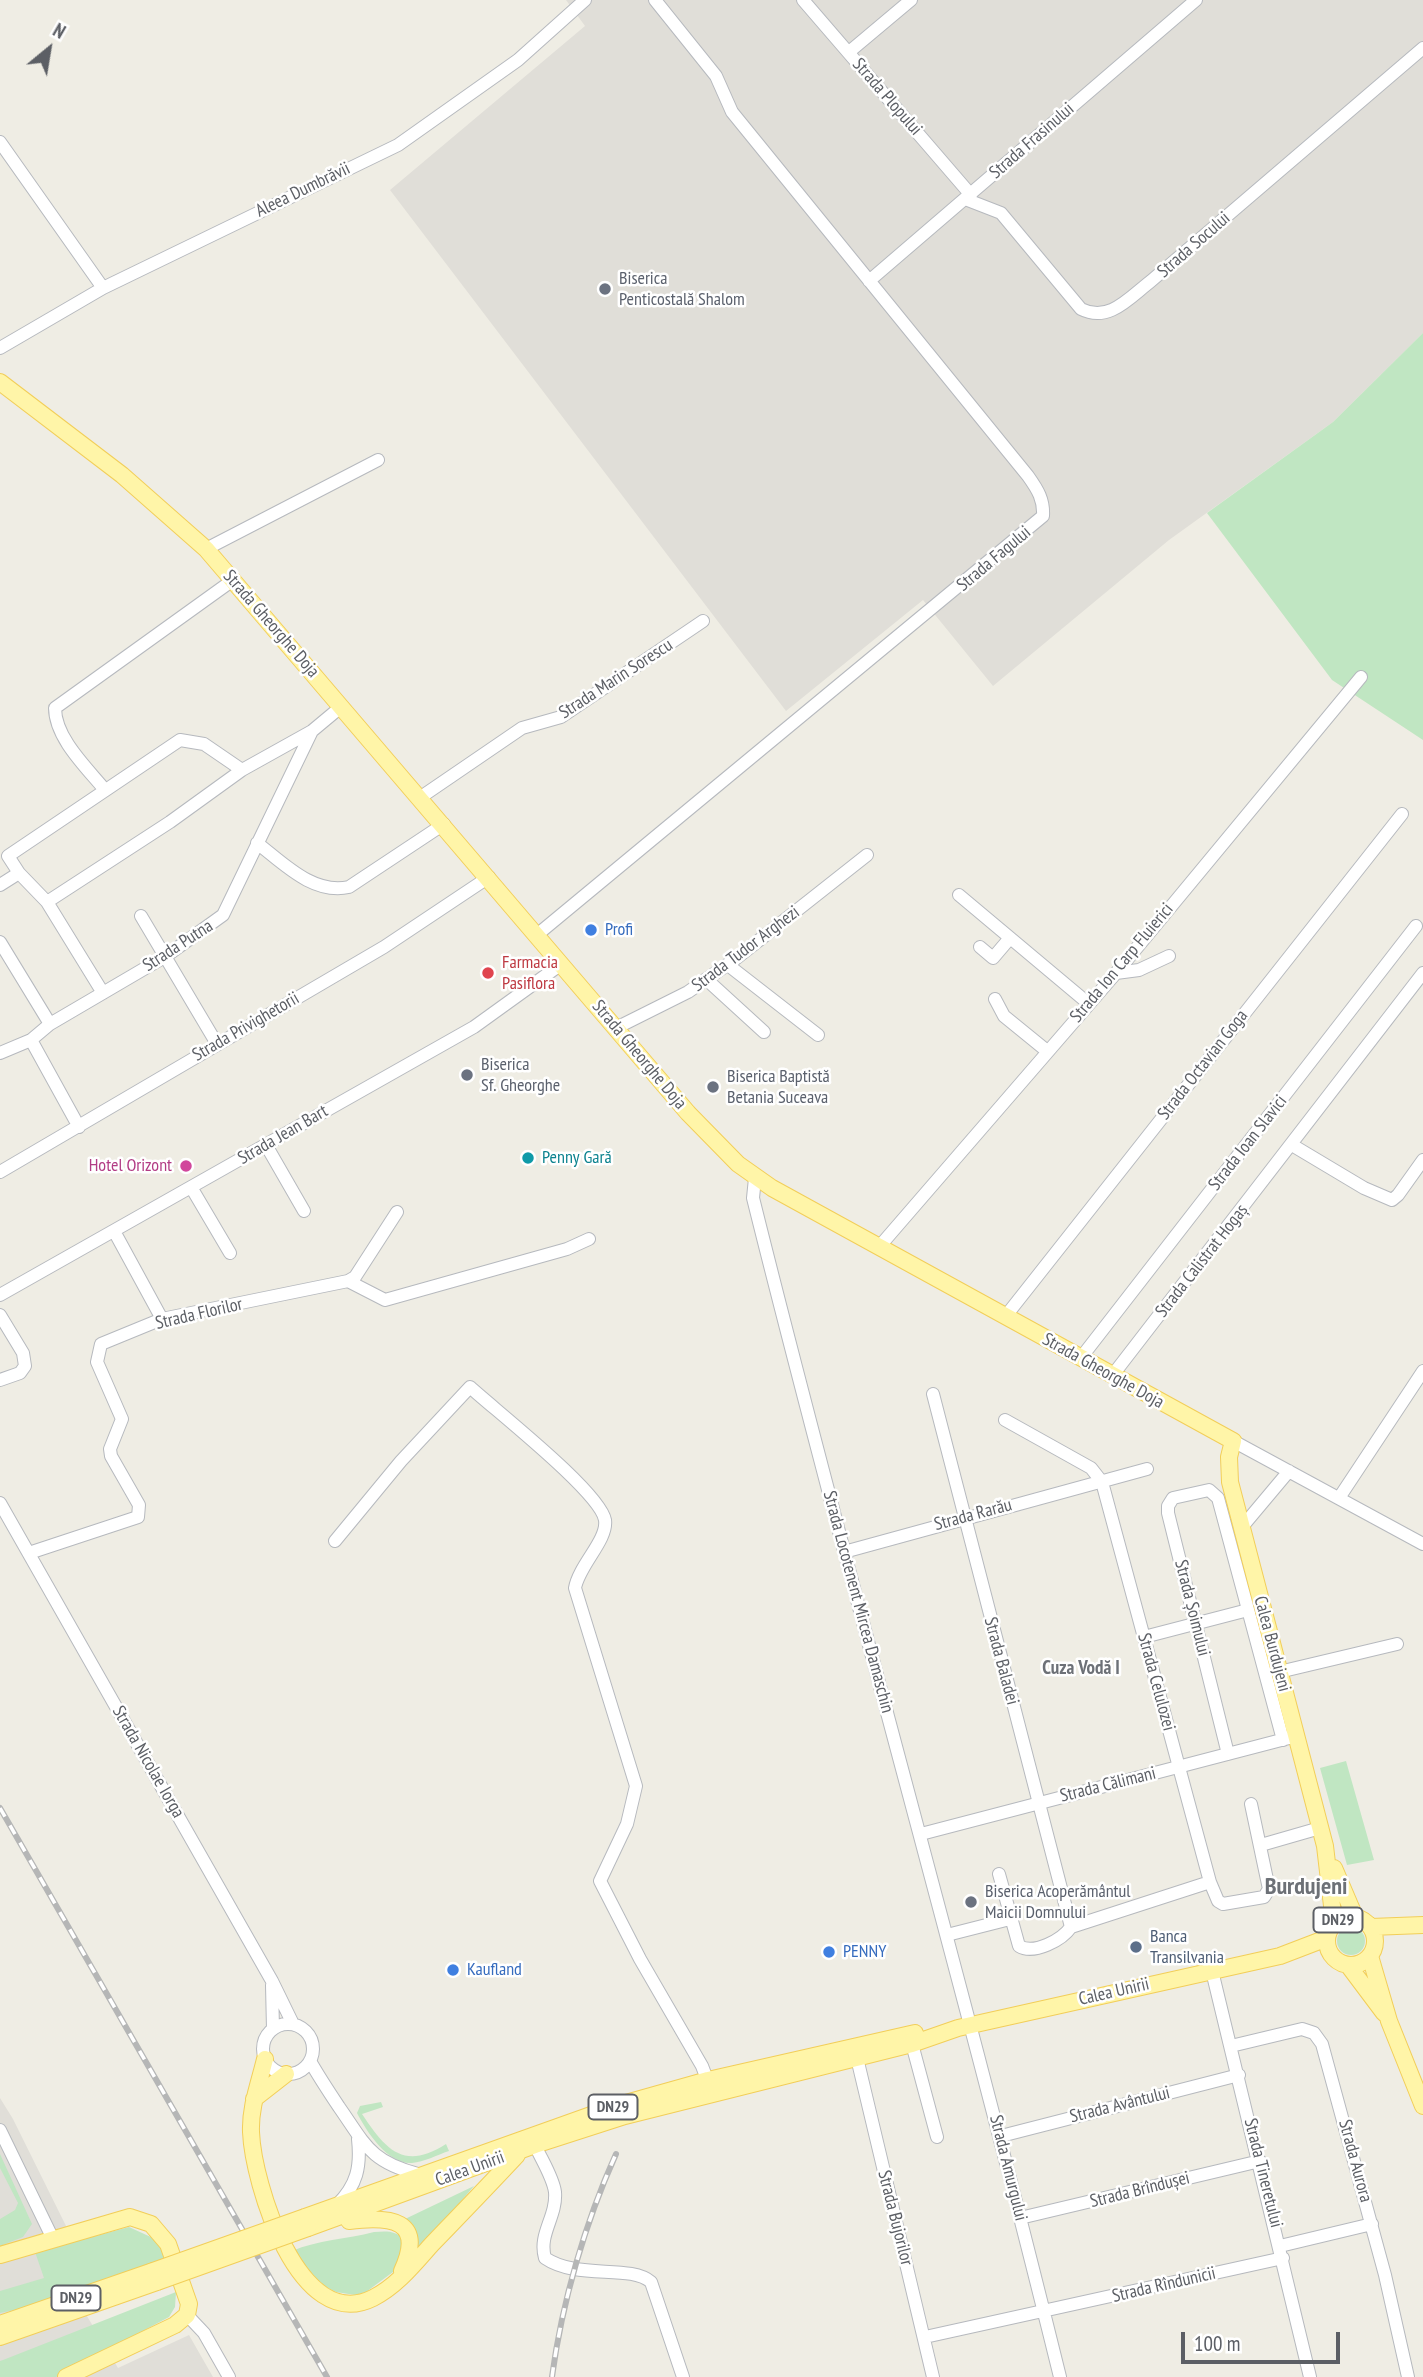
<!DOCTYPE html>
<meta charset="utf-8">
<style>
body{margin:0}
#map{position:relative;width:1423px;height:2377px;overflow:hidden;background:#efede4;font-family:"PT Sans Narrow",sans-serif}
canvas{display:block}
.north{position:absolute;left:14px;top:14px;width:70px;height:70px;-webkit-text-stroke:5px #fff;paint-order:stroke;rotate:30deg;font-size:19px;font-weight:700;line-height:28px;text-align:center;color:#5c5f65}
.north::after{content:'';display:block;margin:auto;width:24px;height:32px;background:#5c5f65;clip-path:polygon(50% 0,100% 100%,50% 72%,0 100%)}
.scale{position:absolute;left:1181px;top:2332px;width:159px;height:32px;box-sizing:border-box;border:4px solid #5c5f65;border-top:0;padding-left:9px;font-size:21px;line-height:24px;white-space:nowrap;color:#5c5f65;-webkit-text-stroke:5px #fff;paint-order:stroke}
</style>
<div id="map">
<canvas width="1423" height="2377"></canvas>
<div class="north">N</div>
<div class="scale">100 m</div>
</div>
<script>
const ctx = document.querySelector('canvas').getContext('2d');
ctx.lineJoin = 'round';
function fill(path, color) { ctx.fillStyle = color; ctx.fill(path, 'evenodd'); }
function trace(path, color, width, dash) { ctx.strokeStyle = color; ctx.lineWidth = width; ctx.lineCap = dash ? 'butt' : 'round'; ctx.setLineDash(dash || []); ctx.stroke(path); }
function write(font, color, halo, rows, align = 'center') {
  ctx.font = font + ' "PT Sans Narrow",sans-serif'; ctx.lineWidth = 5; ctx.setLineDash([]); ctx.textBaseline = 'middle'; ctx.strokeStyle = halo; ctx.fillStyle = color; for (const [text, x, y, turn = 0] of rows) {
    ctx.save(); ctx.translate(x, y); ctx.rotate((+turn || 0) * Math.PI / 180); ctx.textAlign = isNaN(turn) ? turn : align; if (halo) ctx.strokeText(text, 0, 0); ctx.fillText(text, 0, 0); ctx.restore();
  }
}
fill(new Path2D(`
 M566 0H1423V333L1333 422 1169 540 993 686 923 600 786 711 390 190 585 26Z
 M0 2098 13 2119 67 2228 57 2266 118 2368 189 2335 213 2377H0Z`), '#e0ded8');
fill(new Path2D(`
 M1423 333V740L1332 680 1207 513 1333 422Z
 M1346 1761 1374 1860 1347 1865 1320 1768Z
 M1337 1941a14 14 0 1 1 28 0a14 14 0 1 1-28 0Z
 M381 2102 383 2107 362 2114C386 2150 404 2171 446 2144L449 2151C437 2155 424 2162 412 2163 387 2164 367 2132 357 2113L360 2106Z
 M0 2154 32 2224 23 2237 0 2246V2219L15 2210 18 2203 0 2168Z
 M474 2186 414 2257 405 2219Z
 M129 2227 153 2238 168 2259 24 2308 0 2313V2291L44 2278 35 2252Z
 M374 2232C386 2231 396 2230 404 2240L400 2264 393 2272 366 2292 355 2295 336 2292 318 2283 292 2251C317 2240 347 2239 374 2232Z
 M176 2292 175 2307 169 2317 56 2377H0V2361L3 2360Z`), '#c0e6c2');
const minor = new Path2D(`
 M803 0 971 195
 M849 52 911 0
 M0 142 103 288
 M965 199 1001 213 1081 309C1109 323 1129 298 1151 281L1423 48
 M869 281 1196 0
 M0 348 103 288 398 145 518 60 585 0
 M206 549 378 460
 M105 790C87 768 55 738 55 708L233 580
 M421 797 522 728 561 717 703 621
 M257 843C283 863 313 895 349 887L444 824
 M0 885 19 873
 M959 895 1089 1004
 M47 902 170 822 242 770 312 731 342 706
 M141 916 217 1044
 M538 934 1043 516C1044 500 1038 490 1028 476L732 112 716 76 655 0
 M0 942 50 1024
 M980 947 993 958 1010 938
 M728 965 818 1035
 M1116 973 1139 970 1169 956
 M706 979 764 1032
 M103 993 47 902 19 873 8 856 180 740 204 744 242 770
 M995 999 1004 1016 1047 1051
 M616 1028 688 992 734 960 867 855
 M31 1040 79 1127
 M0 1053 31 1040 50 1024 166 956 223 915 312 731
 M266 1145 304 1211
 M1292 1145 1364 1188 1392 1200 1398 1195 1423 1160
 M0 1172 384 947 489 877
 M755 1178 753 1198C851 1592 963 1982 1060 2377
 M191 1187 230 1253
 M114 1231 162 1319
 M879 1247 1116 973 1361 677
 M348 1281 385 1300 567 1249 589 1239
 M0 1295 474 1027 560 965
 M0 1315 23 1353 25 1366 20 1373 0 1380
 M1005 1317 1402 814
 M1080 1359 1416 926
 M1112 1376 1423 973
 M933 1394 1071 1927
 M1005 1420 1091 1468 1102 1482 1210 1882 1218 1901 1223 1904 1264 1897 1269 1889 1251 1804
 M1233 1441 1423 1544
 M1339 1498 1423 1371
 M0 1503 272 1981 293 2024
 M1242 1527 1289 1471
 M335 1541 401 1461 470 1387C495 1410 600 1492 605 1520 608 1540 579 1565 575 1588L636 1786 627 1824 600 1881 640 1959 702 2066 710 2087
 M844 1552 1147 1469
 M29 1553 138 1517 139 1505 111 1456 110 1449 122 1419 97 1362 101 1344 162 1319 348 1281 355 1277 397 1212
 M1144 1637 1248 1610
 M1279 1672 1397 1644
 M1228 1754 1168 1513V1506L1173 1498 1209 1490 1218 1498 1283 1740
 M921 1834 1289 1738
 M1261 1845 1320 1828
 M999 1874 1019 1946C1034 1955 1062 1940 1071 1927L1210 1882
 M947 1935 1010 1919
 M1212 1971 1310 2377
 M272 1985 273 2029
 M263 2049a25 25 0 1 1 50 0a25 25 0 1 1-50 0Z
 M912 2044 937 2137
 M1231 2046 1302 2029 1314 2033 1322 2044 1385 2275 1408 2377
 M857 2058 933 2377
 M310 2061C319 2077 329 2092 339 2107 365 2144 370 2162 418 2174
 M0 2130 53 2239
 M1001 2136 1239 2075
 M535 2145C541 2159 553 2177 555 2192 557 2217 538 2234 545 2258 577 2280 630 2264 651 2282L683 2377
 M337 2205C357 2185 361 2167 358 2139
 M1020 2218 1260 2161
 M1280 2246 1372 2224
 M187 2315 204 2333 229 2377
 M925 2337 1283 2258`);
const major = new Path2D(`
 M0 382 122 475 206 549 688 1113 738 1164 772 1188 1233 1441 1229 1457 1230 1482 1325 1846 1334 1923
 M1334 1868 1355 1917
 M1327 1941a24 24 0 1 1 48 0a24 24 0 1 1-48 0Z
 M1371 1927 1423 1925
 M1370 1956 1389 2021 1423 2106
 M1348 1965 1384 2013
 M265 2059C259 2084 250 2107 251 2132 253 2183 299 2335 373 2298 397 2286 415 2263 432 2244 461 2214 489 2185 517 2155
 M254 2099 286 2074
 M305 2217 619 2105 708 2080 915 2033
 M349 2221C390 2216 426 2219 402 2271
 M308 2228 535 2145 625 2116 912 2044 958 2028 1280 1956 1327 1938
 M0 2255 130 2217 151 2224 168 2244 189 2304 187 2315 175 2325 66 2377
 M0 2324 153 2271
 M0 2337 157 2282`);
trace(minor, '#b6b9be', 14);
trace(major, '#f2ce59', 18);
trace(minor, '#fff', 12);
trace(major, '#fff5a8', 16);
const rail = new Path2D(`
 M0 1808 327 2377
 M552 2377C562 2302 585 2223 616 2154`);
trace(rail, '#b5b6b6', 6);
trace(rail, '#fff', 3.5, [10]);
const majorBridge = new Path2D(`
 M153 2271 305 2217
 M157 2282 308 2228`);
trace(majorBridge, '#f2ce59', 18, []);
trace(majorBridge, '#fff5a8', 16);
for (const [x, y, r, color] of [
 [605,289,7,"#6b7280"],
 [591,930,7,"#3f7fe0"],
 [488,973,7,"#e0444e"],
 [467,1075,7,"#6b7280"],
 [713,1087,7,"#6b7280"],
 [528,1158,7,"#0f9aa8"],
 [186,1166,7,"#d1479c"],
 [971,1902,7,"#6b7280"],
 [1136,1947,7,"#5c6f8a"],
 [829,1952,7,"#3f7fe0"],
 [453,1970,7,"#3f7fe0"]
]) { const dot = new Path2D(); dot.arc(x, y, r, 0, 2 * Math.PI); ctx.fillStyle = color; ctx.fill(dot); trace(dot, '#fff', 2.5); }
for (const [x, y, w] of [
 [1338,1920,49],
 [613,2107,49],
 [76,2298,49]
]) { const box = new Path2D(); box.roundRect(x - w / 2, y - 12.5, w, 25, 5); ctx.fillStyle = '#fff'; ctx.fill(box); trace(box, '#5c5f65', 2); }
write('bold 16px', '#5c5f65', null, [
 ["DN29",1338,1920],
 ["DN29",613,2107],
 ["DN29",76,2298]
]);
write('18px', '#5c5f65', '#fff', [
 ["Strada Plopului",887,97,49],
 ["Strada Frasinului",1032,141,-41],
 ["Aleea Dumbrăvii",303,190,-26],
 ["Strada Socului",1194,245,-41],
 ["Strada Fagului",994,559,-40],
 ["Strada Gheorghe Doja",271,624,49],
 ["Strada Marin Sorescu",616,679,-33],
 ["Strada Putna",178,946,-33],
 ["Strada Tudor Arghezi",746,949,-37],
 ["Strada Ion Carp Fluierici",1122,963,-50],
 ["Strada Privighetorii",246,1027,-30],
 ["Strada Gheorghe Doja",639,1055,50],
 ["Strada Octavian Goga",1203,1065,-52],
 ["Strada Jean Bart",283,1135,-30],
 ["Strada Ioan Slavici",1248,1143,-52],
 ["Strada Calistrat Hogaș",1202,1261,-52],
 ["Strada Florilor",199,1314,-13],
 ["Strada Gheorghe Doja",1103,1371,29],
 ["Strada Rarău",973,1515,-15],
 ["Strada Locotenent Mircea Damaschin",858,1602,75],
 ["Strada Șoimului",1192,1608,76],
 ["Calea Burdujeni",1272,1644,75],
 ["Strada Baladei",1001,1661,75],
 ["Strada Celulozei",1156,1682,75],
 ["Strada Nicolae Iorga",148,1762,60],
 ["Strada Călimani",1108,1785,-14],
 ["Calea Unirii",1114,1992,-13],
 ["Strada Avântului",1120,2105,-14],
 ["Strada Aurora",1355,2161,75],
 ["Strada Amurgului",1008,2168,76],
 ["Calea Unirii",470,2169,-20],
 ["Strada Tineretului",1263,2173,76],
 ["Strada Brîndușei",1140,2190,-14],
 ["Strada Bujorilor",895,2218,76],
 ["Strada Rîndunicii",1164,2285,-13]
]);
write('18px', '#5b616d', '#fff', [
 ["Biserica",619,279],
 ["Penticostală Shalom",619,300],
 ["Biserica",481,1065],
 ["Sf. Gheorghe",481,1086],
 ["Biserica Baptistă",727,1077],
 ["Betania Suceava",727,1098],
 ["Biserica Acoperământul",985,1892],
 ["Maicii Domnului",985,1913]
], 'left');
write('18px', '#366cbe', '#fff', [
 ["Profi",605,930],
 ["PENNY",843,1952],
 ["Kaufland",467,1970]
], 'left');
write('18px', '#be3a42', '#fff', [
 ["Farmacia",502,963],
 ["Pasiflora",502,984]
], 'left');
write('18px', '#0d838f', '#fff', [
 ["Penny Gară",542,1158]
], 'left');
write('18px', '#b23c85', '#fff', [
 ["Hotel Orizont",172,1166]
], 'right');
write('18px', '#4e5e75', '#fff', [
 ["Banca",1150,1937],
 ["Transilvania",1150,1958]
], 'left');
write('bold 19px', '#6d7177', '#fff', [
 ["Cuza Vodă I",1081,1669]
]);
write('bold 24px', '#6d7177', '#fff', [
 ["Burdujeni",1306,1887]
]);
</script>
